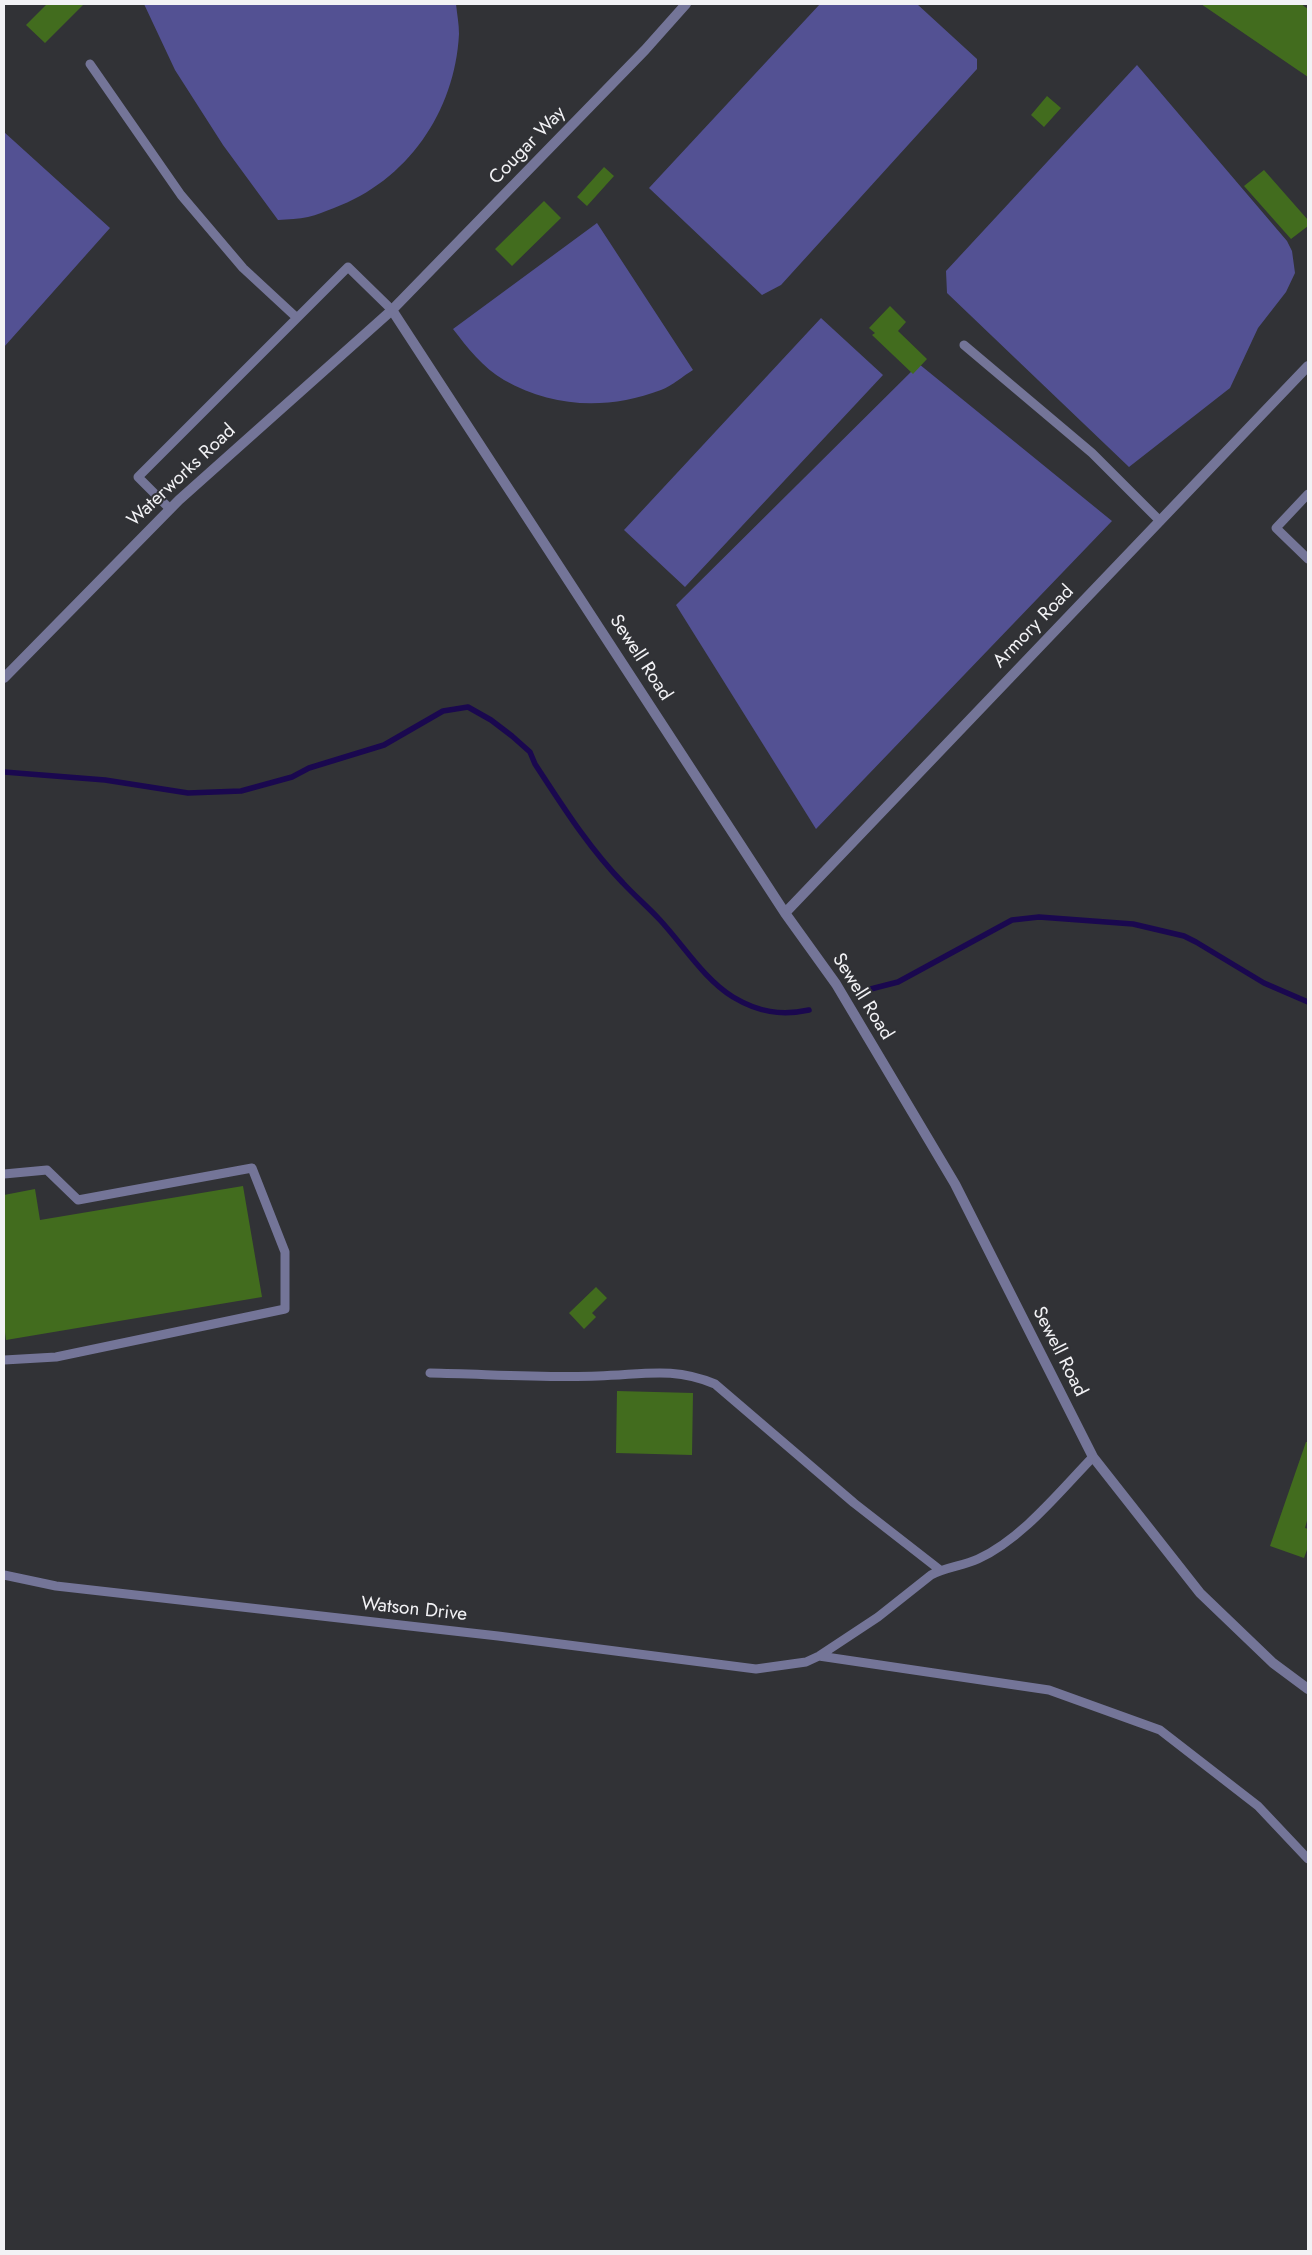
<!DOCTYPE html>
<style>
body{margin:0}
#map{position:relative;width:1312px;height:2255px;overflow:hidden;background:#313236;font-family:Jost,sans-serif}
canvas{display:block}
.frame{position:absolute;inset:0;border:5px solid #f2f2f5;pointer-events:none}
</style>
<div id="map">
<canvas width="1312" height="2255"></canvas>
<div class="frame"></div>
</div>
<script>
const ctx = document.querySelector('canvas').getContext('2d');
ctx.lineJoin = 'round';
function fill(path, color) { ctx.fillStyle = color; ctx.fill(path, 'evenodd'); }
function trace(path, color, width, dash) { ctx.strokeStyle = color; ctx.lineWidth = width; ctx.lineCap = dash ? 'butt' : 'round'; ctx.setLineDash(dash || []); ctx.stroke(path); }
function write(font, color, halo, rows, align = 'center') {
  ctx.font = font + ' Jost,sans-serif'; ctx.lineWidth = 4; ctx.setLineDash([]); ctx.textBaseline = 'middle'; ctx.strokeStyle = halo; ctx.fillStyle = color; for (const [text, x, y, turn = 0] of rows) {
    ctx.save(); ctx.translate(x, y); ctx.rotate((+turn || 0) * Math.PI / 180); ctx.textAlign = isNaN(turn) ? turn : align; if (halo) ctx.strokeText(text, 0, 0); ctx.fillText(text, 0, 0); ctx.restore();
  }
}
fill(new Path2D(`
 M144 4H456C457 14 459 24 459 34 455 112 407 181 334 208 325 211 317 215 308 217 299 219 288 219 278 220L223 145 175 70Z
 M820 4H917L977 59V69L781 285 762 295 649 188Z
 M1137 65 1287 241 1292 251 1295 273 1286 292 1258 328 1230 388 1129 467 947 293 946 271Z
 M4 132 110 228 4 347Z
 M597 223 693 370C683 376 672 386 661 390 608 410 553 408 504 380 483 368 467 347 453 329Z
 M821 318 883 375 685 587 624 530Z
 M919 364 1112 521 816 829 676 605Z`), '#535193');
trace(new Path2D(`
 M4 772 105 780 188 793 241 791 292 777 309 768 384 745 443 711 468 707 491 720 512 736 530 752 535 764C562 805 588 847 623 883 635 896 648 907 660 920 684 946 704 979 733 997 758 1012 781 1016 809 1010
 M859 992 898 982 1012 920 1039 917 1133 924 1184 936 1196 942 1264 983 1308 1002`), '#1a084f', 5.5);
fill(new Path2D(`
 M47 4H84L45 43 26 25Z
 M1201 4H1301L1308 9V77Z
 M1047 96 1061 108 1044 127 1031 115Z
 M604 167 614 176 587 206 577 197Z
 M1264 170 1308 220V226L1291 239 1244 186Z
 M544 201 561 218 512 266 495 249Z
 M890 306 906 322 898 331 927 359 913 374 872 335 875 333 869 328Z
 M243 1186 262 1297 6 1340 4 1325V1195L35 1189 40 1220Z
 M596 1287 607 1298 592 1313 596 1317 584 1329 569 1313Z
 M617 1391 693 1393 692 1455 616 1453Z
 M1306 1442H1308V1517L1305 1528 1308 1529V1547L1304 1558 1270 1546Z`), '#426c1e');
trace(new Path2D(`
 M90 64 181 195 243 268 297 318
 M964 345 1092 453 1160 521
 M1308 494 1276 528 1308 559
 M170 509 138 477 348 267 392 310
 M4 1174 47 1170 78 1200 252 1168 285 1252V1309L56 1357 4 1360
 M430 1373C486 1374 542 1378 598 1376 642 1375 672 1366 715 1384L854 1503 940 1570
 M4 1575 56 1586 498 1636 756 1669 806 1662 819 1656 878 1617 931 1575C946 1567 963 1566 978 1559 1022 1539 1060 1491 1093 1457
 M819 1656 1049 1690 1160 1730 1258 1806 1308 1859`), '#747598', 9);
trace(new Path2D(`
 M392 310 785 913 836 984 955 1184 1093 1457 1200 1593 1273 1663 1308 1689
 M4 678 179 500 392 310 645 50 686 4
 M785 913 1308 366`), '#747598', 10);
write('19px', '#f2f2f5', '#313236', [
 ["Cougar Way",528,146,-46],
 ["Waterworks Road",182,476,-43],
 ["Armory Road",1034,627,-46],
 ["Sewell Road",640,658,57],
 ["Sewell Road",862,997,58],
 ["Sewell Road",1059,1352,63],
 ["Watson Drive",414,1610,6]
]);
</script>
